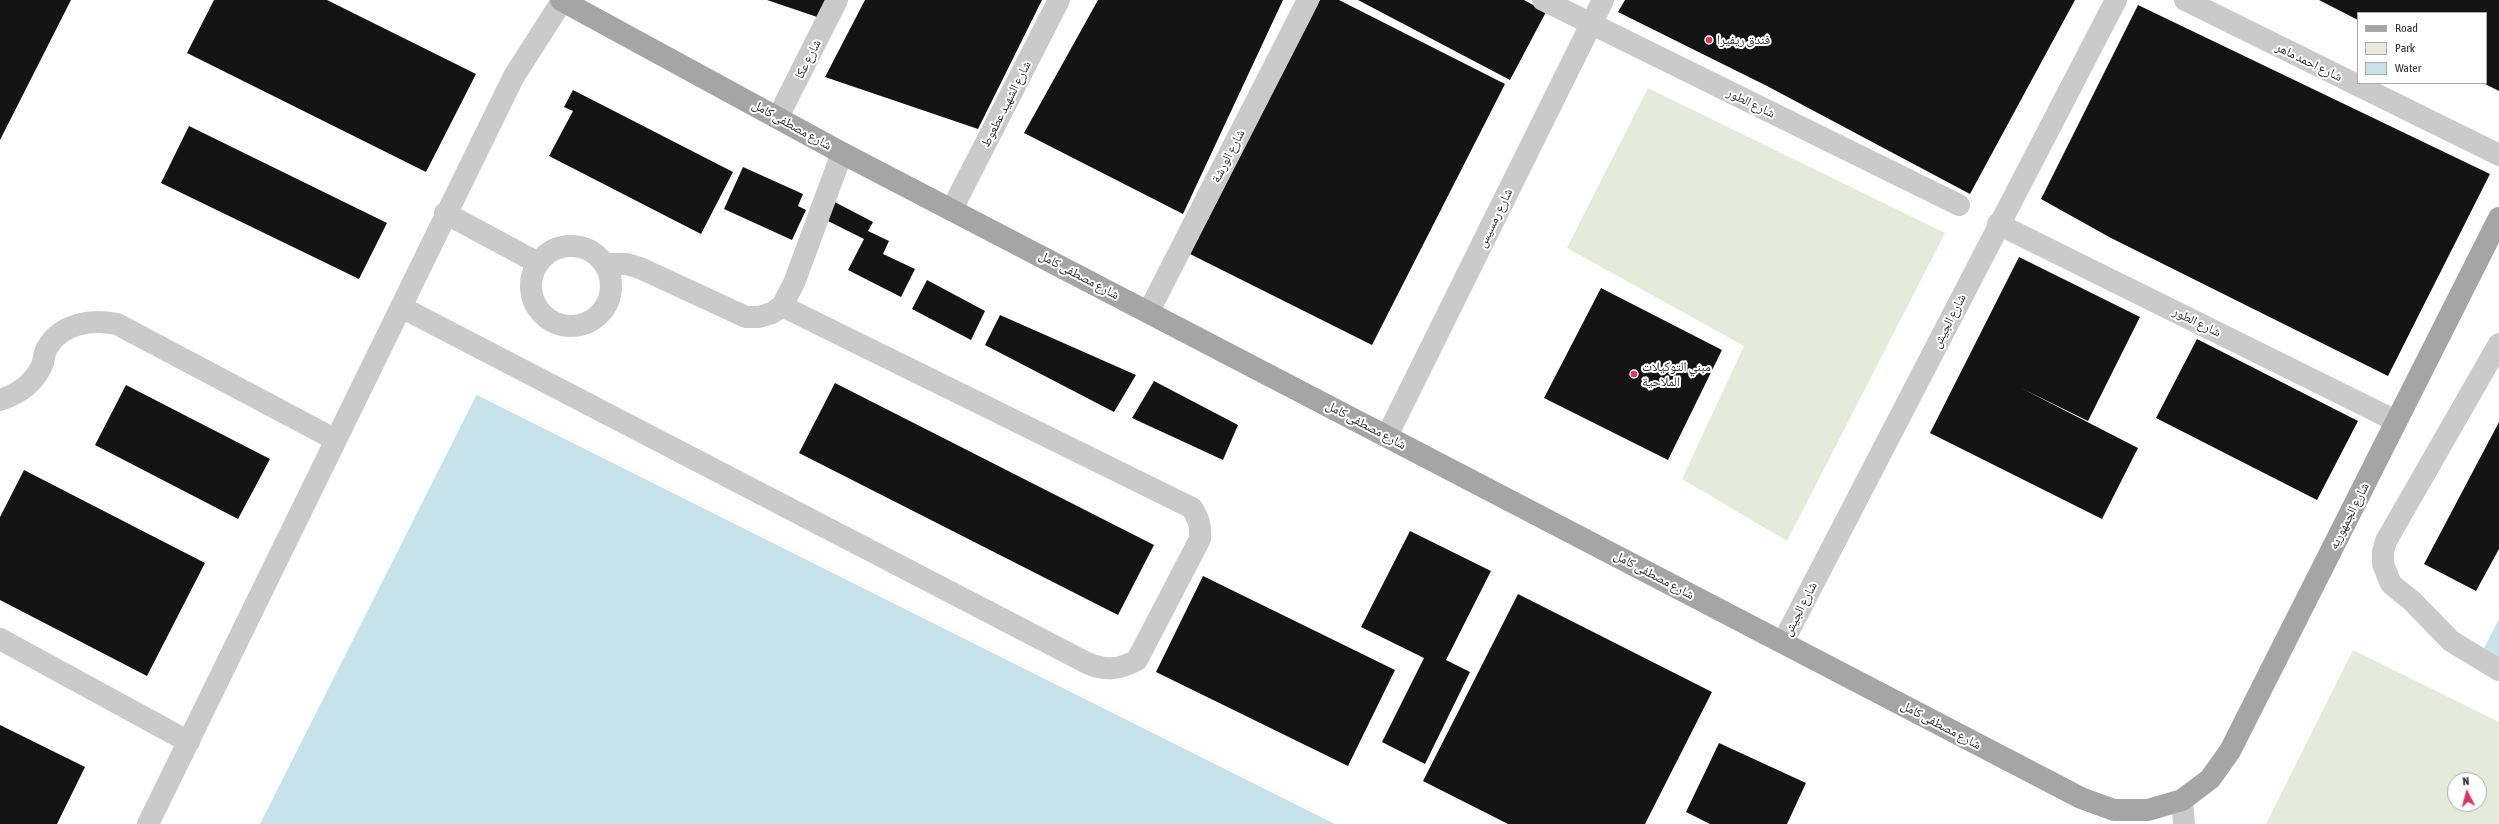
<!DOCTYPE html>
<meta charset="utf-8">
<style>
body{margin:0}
#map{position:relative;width:2499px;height:824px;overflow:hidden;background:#fff;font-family:"Asap Condensed",sans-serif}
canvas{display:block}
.legend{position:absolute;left:2357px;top:12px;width:130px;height:72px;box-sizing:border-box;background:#fff;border:1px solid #ababab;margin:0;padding:5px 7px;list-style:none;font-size:12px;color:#2d2d2d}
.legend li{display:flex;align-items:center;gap:8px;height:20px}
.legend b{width:20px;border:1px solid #ababab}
.north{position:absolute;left:2447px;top:772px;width:40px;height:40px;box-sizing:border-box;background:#fff;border:1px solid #ababab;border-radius:50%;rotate:354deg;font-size:11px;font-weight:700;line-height:16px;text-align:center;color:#2d2d2d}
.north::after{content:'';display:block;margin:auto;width:14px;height:18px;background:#de345d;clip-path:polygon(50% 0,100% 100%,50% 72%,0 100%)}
</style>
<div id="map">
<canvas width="2499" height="824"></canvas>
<ul class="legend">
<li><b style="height:5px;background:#a5a5a5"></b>Road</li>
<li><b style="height:11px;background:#e6eadb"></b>Park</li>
<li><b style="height:11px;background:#c7e2ea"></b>Water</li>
</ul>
<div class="north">N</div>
</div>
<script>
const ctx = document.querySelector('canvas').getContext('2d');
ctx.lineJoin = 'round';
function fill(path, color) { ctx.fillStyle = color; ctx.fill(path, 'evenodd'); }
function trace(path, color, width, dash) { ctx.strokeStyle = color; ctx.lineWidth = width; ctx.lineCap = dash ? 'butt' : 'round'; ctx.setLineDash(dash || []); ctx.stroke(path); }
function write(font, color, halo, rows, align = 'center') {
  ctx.font = font + ' "Asap Condensed","Noto Naskh Arabic",sans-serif'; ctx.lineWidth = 4; ctx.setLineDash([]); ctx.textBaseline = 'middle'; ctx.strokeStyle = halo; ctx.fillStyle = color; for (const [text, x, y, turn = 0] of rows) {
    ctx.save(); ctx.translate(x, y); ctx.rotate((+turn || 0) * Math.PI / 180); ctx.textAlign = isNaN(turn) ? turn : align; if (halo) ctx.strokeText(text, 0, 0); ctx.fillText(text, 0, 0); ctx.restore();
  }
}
fill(new Path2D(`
 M1648 88 1945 233 1787 541 1682 479 1744 346 1567 248Z
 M2353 650 2499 722V824H2266ZM2455 780H2479V804H2455Z`), '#e6eadb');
fill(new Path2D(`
 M477 394V395L1335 824H260Z
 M2499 619V666L2480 656Z`), '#c7e2ea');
fill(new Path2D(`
 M0 0H71L0 140Z
 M214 0H327L476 74 426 172 187 53Z
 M767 0H832L823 19Z
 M865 0H1042L978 129 825 77Z
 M1098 0H1283L1183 214 1024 133Z
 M1320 0H1339L1505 84 1372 345 1190 254Z
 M1358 0H1524L1546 12 1510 80Z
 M1625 0H2075L1970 194 1767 86 1618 12Z
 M2319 0H2499V91L2483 83H2486V13H2358V20Z
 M2138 5 2490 174 2388 376 2111 238 2041 199Z
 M573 90 733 172 701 234 549 156 573 111 564 107Z
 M189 126 387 223 359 279 161 183Z
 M743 167 803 194 798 206 806 210 792 240 724 209Z
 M829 199 873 222 868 231 889 241 883 254 915 269 901 297 848 270 864 239 820 217Z
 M2019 257 2140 317 2088 421 2021 388 2138 448 2102 519 1930 433Z
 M927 280 985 311 971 340 912 309Z
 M1601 288 1722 350 1668 460 1544 398Z
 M1000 315 1136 375 1114 412 985 345Z
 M2197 339 2358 421 2317 500 2156 418Z
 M1154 381 1238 425 1223 460 1132 418Z
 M835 383 1154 545 1118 615 799 453Z
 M126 385 270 459 238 519 95 445Z
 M2499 422V549L2476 591 2424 564Z
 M24 470 205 563 147 676 0 600V517Z
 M1410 531 1491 571 1446 660 1470 672 1425 764 1382 742 1424 658 1361 627Z
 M1203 576 1395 670 1348 766 1156 672Z
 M1518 594 1712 692 1645 824H1508L1423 781Z
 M0 725 85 767 57 824H0Z
 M1719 743 1806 783 1787 824H1710L1686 812Z`), '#141414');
trace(new Path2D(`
 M1543 0 1959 205
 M2185 0 2499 155
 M778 117 837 0
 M952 209 1059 0
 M445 213 538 263
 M1998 224 2396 421
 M531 286a40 40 0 1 1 80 0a40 40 0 1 1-80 0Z
 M605 264H627L640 268 746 317H759L772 313 782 306 794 283 842 153
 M401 307 1087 663C1106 671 1119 670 1137 660L1200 539C1201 527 1199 519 1192 508L782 306
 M1149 311 1308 0
 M2499 344 2386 541 2383 552V564L2391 584 2412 601 2451 641 2499 670
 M0 400C19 394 35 382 43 363 44 358 44 353 47 348 61 323 92 319 117 324L336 440
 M1387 436 1603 0
 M0 639 189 742
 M1783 642 2116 0
 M2182 800 2184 824
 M148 824 514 76 562 1`), '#cacaca', 22);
trace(new Path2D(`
 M561 0 842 153 2081 798 2114 810H2148L2182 800 2210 779 2230 751 2499 218`), '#a5a5a5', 22);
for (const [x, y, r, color] of [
 [1709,40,4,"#de345d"],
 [1634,374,4,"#de345d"]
]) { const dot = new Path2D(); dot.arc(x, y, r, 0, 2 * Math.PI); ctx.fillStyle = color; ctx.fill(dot); trace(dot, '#fff', 1.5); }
write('13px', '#2d2d2d', '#fff', [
 ["فندق ريفيرا",1717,40],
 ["مبني التوكيلات",1642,367],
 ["الملاحية",1642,382]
], 'left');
write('13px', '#2d2d2d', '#fff', [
 ["شارع عكا",808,59,-63],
 ["شارع احمد ماهر",2309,62,26],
 ["شارع الطور",1751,103,26],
 ["شارع الشهيد عطعوط",1006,104,-63],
 ["شارع مصطفى كامل",792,125,29],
 ["شارع الورشة",1228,156,-63],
 ["شارع رمسيس",1495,218,-64],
 ["شارع مصطفى كامل",1079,275,28],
 ["شارع الجيش",1949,321,-63],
 ["شارع الطور",2197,322,26],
 ["شارع مصطفى كامل",1366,425,28],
 ["شارع الجمهوريه",2349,516,-63],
 ["شارع مصطفى كامل",1654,575,28],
 ["شارع الجيش",1800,609,-63],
 ["شارع مصطفى كامل",1941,725,28]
]);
</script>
